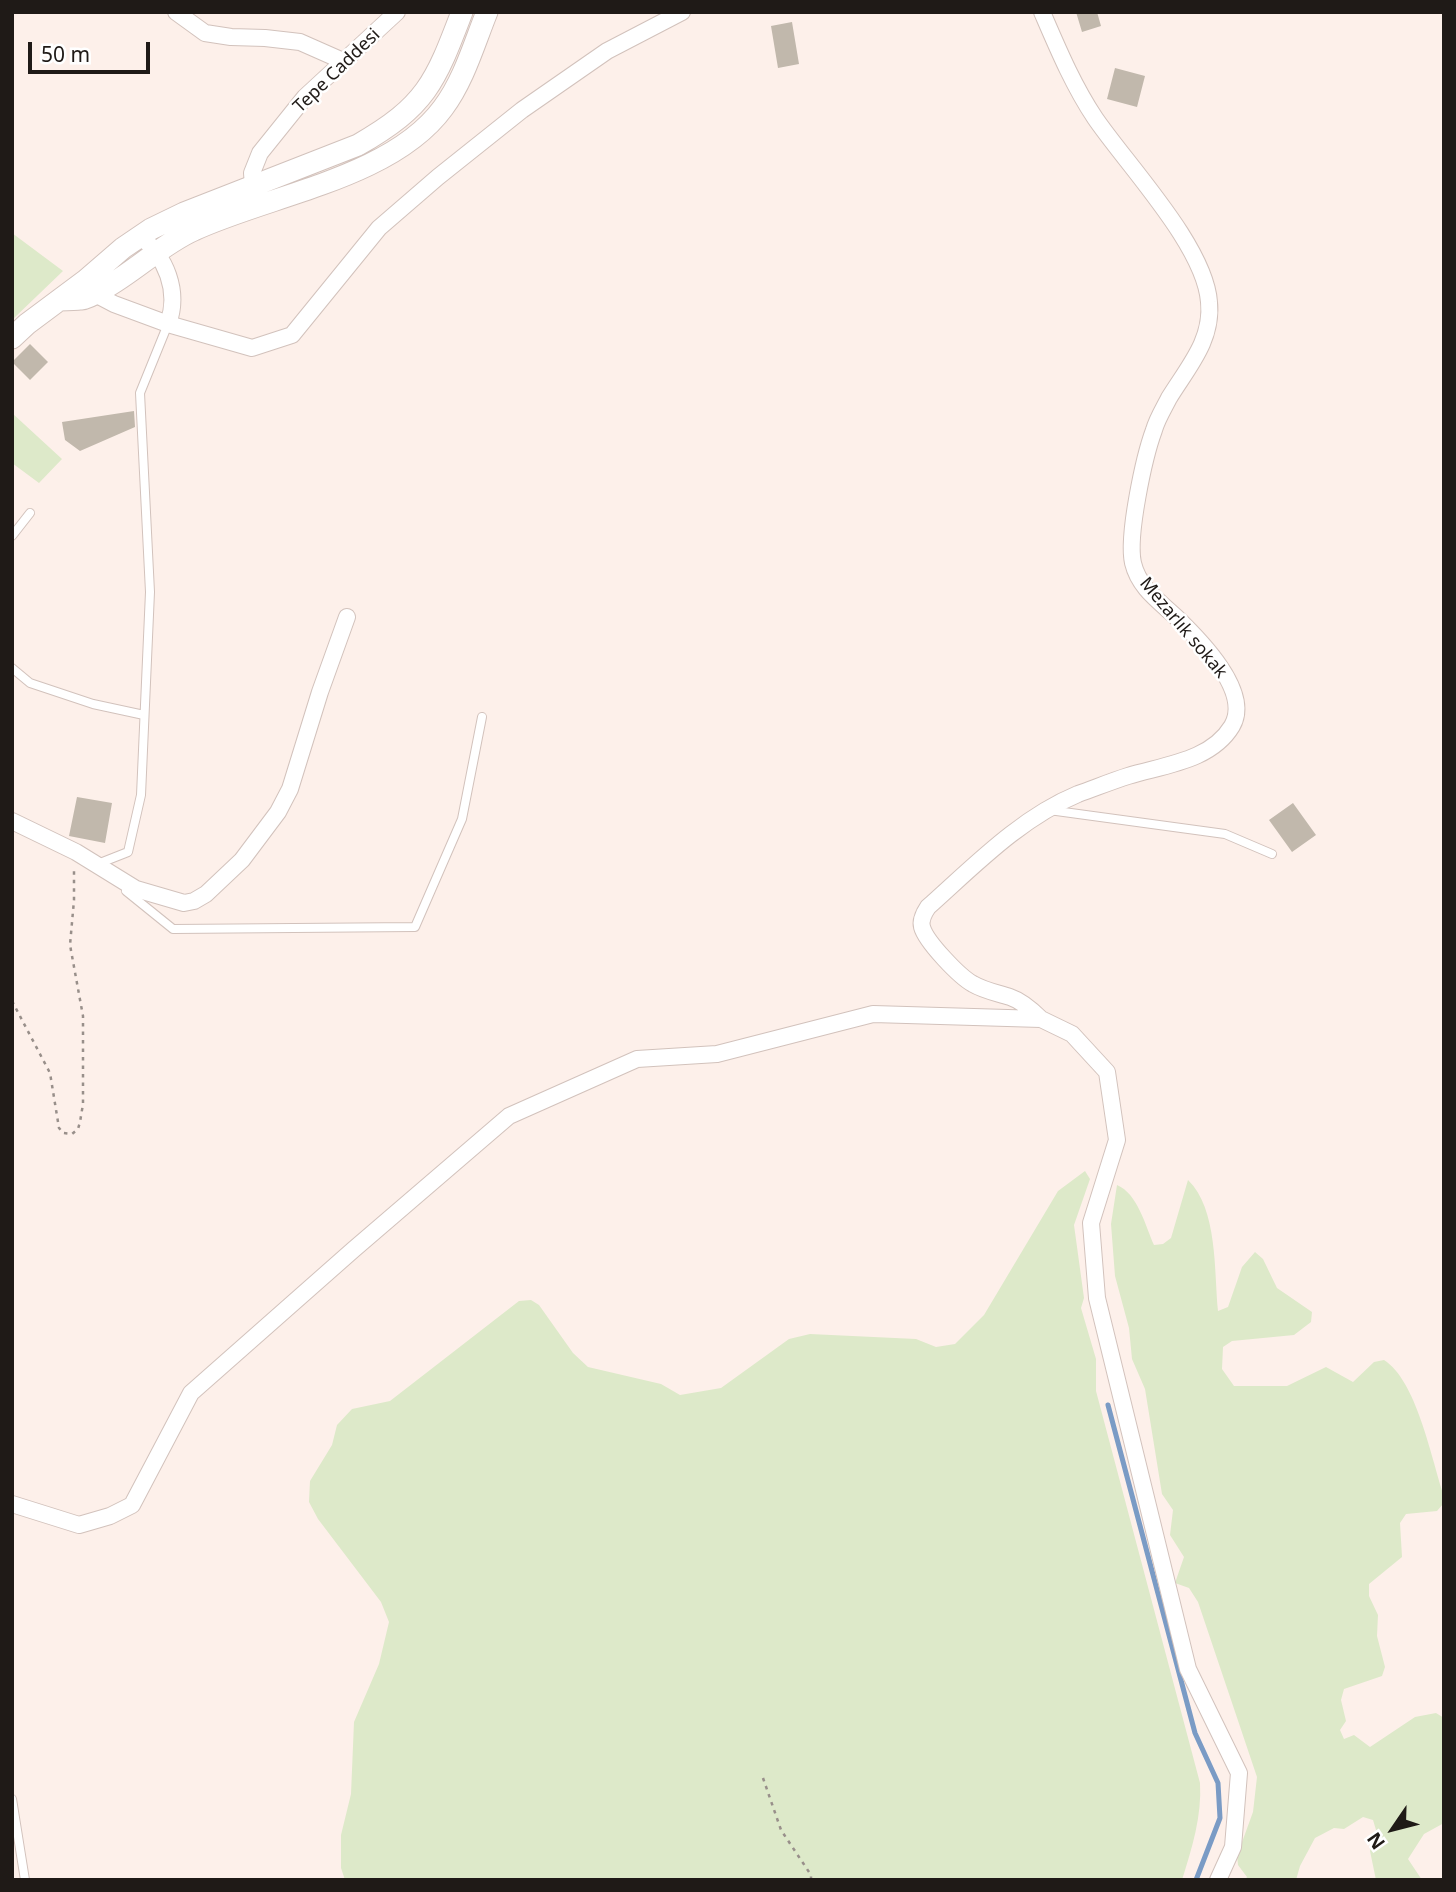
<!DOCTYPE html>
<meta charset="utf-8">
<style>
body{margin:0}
#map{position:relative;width:1456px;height:1892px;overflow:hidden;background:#fdf0ea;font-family:"Noto Sans",sans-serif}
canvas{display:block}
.frame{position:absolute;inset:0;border:14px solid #1f1a17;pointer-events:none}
.north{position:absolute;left:1358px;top:1794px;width:70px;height:70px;-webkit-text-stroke:5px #fff;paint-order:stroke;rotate:235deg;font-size:19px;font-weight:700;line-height:28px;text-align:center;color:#1f1a17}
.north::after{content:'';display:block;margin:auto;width:24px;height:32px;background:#1f1a17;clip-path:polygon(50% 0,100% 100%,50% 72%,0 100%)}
.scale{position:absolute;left:28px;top:42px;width:122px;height:32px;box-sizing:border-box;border:4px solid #1f1a17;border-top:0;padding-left:9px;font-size:21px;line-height:24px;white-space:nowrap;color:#1f1a17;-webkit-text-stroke:5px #fff;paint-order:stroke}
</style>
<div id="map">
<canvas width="1456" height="1892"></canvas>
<div class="frame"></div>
<div class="north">N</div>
<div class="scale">50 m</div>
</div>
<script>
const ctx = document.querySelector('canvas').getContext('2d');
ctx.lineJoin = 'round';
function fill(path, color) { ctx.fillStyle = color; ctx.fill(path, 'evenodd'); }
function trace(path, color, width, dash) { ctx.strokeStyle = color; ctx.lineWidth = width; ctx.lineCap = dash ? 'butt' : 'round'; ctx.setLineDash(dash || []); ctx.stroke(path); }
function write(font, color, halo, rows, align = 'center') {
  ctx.font = font + ' "Noto Sans",sans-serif'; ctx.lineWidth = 5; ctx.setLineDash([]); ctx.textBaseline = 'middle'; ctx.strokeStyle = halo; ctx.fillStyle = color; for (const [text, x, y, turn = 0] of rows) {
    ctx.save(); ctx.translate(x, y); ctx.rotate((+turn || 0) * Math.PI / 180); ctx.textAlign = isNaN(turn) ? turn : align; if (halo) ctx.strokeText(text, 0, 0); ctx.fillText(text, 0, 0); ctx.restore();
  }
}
fill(new Path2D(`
 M12 233 63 271 12 320Z
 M12 413 62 459 39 483 12 463Z
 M1085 1171 1090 1179 1074 1225 1084 1298 1081 1308 1096 1359V1391L1200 1783C1202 1816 1192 1848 1182 1880H345L341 1868V1835L351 1794 354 1722 379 1664 389 1622 381 1602 318 1519 309 1502 310 1481 332 1445 337 1425 352 1409 390 1401 519 1301 531 1300 539 1305 573 1353 588 1367 661 1384 680 1395 721 1388 789 1339 810 1334 916 1339 936 1347 955 1344 984 1315 1058 1191Z
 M1188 1180C1218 1209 1214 1271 1218 1311L1228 1307 1242 1267 1255 1252 1263 1259 1277 1288 1312 1312 1311 1322 1294 1335 1232 1341 1223 1347 1222 1369 1234 1386H1287L1326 1367 1353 1382 1374 1362 1384 1360C1416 1380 1431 1456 1443 1493V1504L1437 1511 1406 1514 1400 1523 1402 1557 1369 1584V1596L1378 1615 1377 1636 1385 1667 1382 1676 1344 1689 1341 1700 1346 1721 1340 1730 1344 1739 1354 1735 1370 1747 1415 1717 1436 1713 1444 1718V1823L1424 1834 1408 1859 1422 1880H1376L1370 1851 1376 1830 1373 1820 1363 1817 1344 1829 1334 1828 1315 1838 1300 1866 1296 1880H1245L1247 1877 1238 1865 1237 1856 1253 1812 1257 1777 1198 1602 1189 1588 1175 1583 1184 1557 1170 1535 1173 1510 1162 1494 1145 1389 1132 1359 1129 1328 1115 1276 1111 1224 1117 1185C1138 1194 1145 1225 1154 1245L1163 1244 1171 1238Z`), '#dde9c9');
trace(new Path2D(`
 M1108 1405 1195 1733 1218 1783 1220 1818 1196 1880`), '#7a9bc5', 5);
fill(new Path2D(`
 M1076 12H1097L1101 26 1082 32Z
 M792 22 799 64 778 68 771 26Z
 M1115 68 1145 76 1137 107 1107 99Z
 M30 344 48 362 30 380 12 362Z
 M134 411 135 427 80 451 65 440 62 422Z
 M77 797 112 803 105 843 69 836Z
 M1293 803 1316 835 1292 852 1269 820Z`), '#c1b8ac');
const service = new Path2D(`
 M12 536 30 513
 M12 668 30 683 93 704 144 715
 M1049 810 1225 834 1272 854
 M95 865 128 852 141 795 150 592 140 393 168 324
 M126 891 173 929 415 927 462 819 482 717
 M12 1799 25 1880`);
const minor = new Path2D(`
 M176 12 205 33 231 37 265 38 300 42 343 61
 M254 197 252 173 260 153 305 97 397 12
 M140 236C166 257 180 291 168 324
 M90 286 95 294 114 304 168 324 252 348 292 335 379 228 438 177 522 110 607 51 682 12
 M12 821 76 852 136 889 184 903 194 901 206 894 242 860 278 812 290 789 320 692 347 617
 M1041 1019C1032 1010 1022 1001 1010 997 998 993 985 991 973 984 960 977 926 942 922 927 920 920 924 913 928 907 974 866 1020 818 1078 794 1095 788 1112 781 1128 776 1164 765 1211 761 1232 726 1252 692 1199 639 1176 617 1159 601 1139 588 1133 563 1127 536 1144 457 1154 430 1157 419 1164 408 1169 398 1188 367 1213 340 1209 302 1205 246 1127 165 1095 118 1073 85 1058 49 1042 12
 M12 1504 79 1525 110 1516 132 1505 191 1393 353 1250 509 1116 637 1059 717 1054 873 1014 1041 1019 1072 1034 1107 1072 1117 1140 1091 1223 1097 1298 1188 1669 1239 1773 1233 1847 1218 1880`);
const tertiary = new Path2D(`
 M60 300C67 300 75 300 81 299 90 298 98 292 105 288 135 271 164 243 194 230 269 195 392 178 443 108 464 80 474 44 487 12
 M12 338 27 324 86 280 123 248 151 229 184 213 358 145C426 106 435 83 462 12`);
trace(service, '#d2c2bc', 10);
trace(minor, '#d2c2bc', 18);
trace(tertiary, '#d2c2bc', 23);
trace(new Path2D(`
 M12 1001 50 1073 59 1128 63 1133 72 1134 78 1129 80 1122 83 1104V1016L70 945 74 900V869
 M763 1778 781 1830 811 1875V1880`), '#988f8a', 2.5, [3.5, 5]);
trace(service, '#fff', 8);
trace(minor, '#fff', 16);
trace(tertiary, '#fff', 21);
write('18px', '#1f1a17', '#fff', [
 ["Tepe Caddesi",337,71,-44],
 ["Mezarlık sokak",1183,628,50]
]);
</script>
